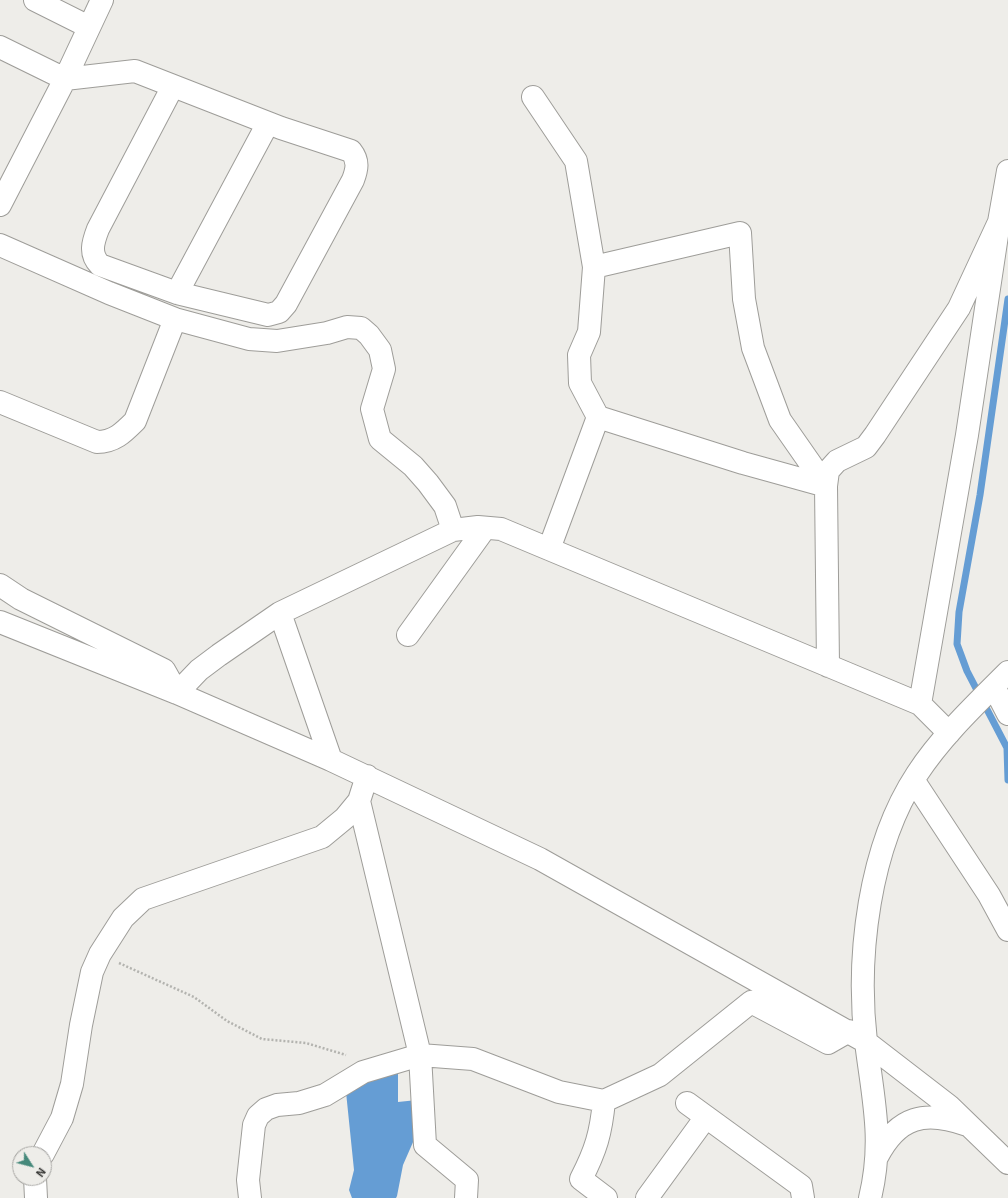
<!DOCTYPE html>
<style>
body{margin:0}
#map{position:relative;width:1008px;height:1198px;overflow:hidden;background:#eeede9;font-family:"Exo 2",sans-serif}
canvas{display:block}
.north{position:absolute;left:12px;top:1146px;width:40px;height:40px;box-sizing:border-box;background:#eeede9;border:1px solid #a4a3a0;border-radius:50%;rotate:126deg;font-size:11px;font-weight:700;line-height:16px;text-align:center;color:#353533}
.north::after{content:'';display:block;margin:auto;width:14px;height:18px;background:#46897b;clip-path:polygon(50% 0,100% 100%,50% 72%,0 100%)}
</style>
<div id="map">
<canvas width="1008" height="1198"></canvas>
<div class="north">N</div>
</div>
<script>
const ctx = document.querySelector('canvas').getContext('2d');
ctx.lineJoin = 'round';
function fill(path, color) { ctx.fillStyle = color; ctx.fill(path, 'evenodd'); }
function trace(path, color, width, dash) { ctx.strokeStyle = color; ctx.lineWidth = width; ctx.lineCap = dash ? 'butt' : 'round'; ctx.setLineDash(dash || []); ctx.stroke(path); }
fill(new Path2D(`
 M398 1073V1102L417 1100V1133L403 1165 397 1196 396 1198H352L349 1190 354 1170 346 1092 352 1086Z`), '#659dd4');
trace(new Path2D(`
 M1008 299 980 495 959 612 957 644 967 671 1007 748 1008 780`), '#659dd4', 7);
const minor = new Path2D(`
 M35 0 89 27
 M0 47 65 79 135 71 281 128 351 151C359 161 357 169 353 180L286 304 279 312 268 315 177 293 100 265C89 254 93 242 98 229L173 86
 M533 97 576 161 594 267 589 332 579 355 580 383 598 417 549 549
 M0 205 65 79 102 0
 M0 245 109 293 175 319 249 339 277 341 327 333 347 327 361 328 369 335 380 350 384 369 372 409 380 439 413 466 428 483 445 506 453 530
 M594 267 740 233 744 299 753 348 780 420 826 486 828 666
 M177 293 268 123
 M0 402 97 442C114 442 123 433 135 421L175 319
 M598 417 743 463 826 486 828 471 837 461 866 447 875 435 959 308 999 222
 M0 585 21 599 164 670 177 693 199 670 219 655 280 613 453 530 478 527 501 529 920 704 949 733
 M280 613 331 760
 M0 622 177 693 331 760 540 859 866 1042 949 1106 1008 1163
 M408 635 485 528
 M994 687 1008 714
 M920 704 967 435 999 222 1008 171
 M914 781 989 895 1008 930
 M359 801 420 1055 425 1145 467 1180 466 1198
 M604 1101C601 1133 596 1150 581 1179L606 1198
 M687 1103 801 1186 803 1198
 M43 1154 62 1118 72 1084 81 1025 92 972 100 954 123 918 143 899 322 837 345 818 359 801 367 776
 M877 1157C898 1116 925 1110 967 1125
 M35 1178 36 1198
 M250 1198 248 1180 254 1125 258 1116 266 1109 277 1105 299 1103 325 1095 363 1072 420 1055 473 1059 559 1092 604 1101 660 1075 751 1002 828 1043 849 1031
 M647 1198 706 1117
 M870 1198C884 1140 873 1099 866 1042 856 956 869 847 917 774 942 736 976 704 1008 672`);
trace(minor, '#9e9d99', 24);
trace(new Path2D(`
 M119 963 194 997 227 1021 262 1039 306 1043 346 1055`), '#b3b3af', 2.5, [2, 2]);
trace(minor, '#fff', 22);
</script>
